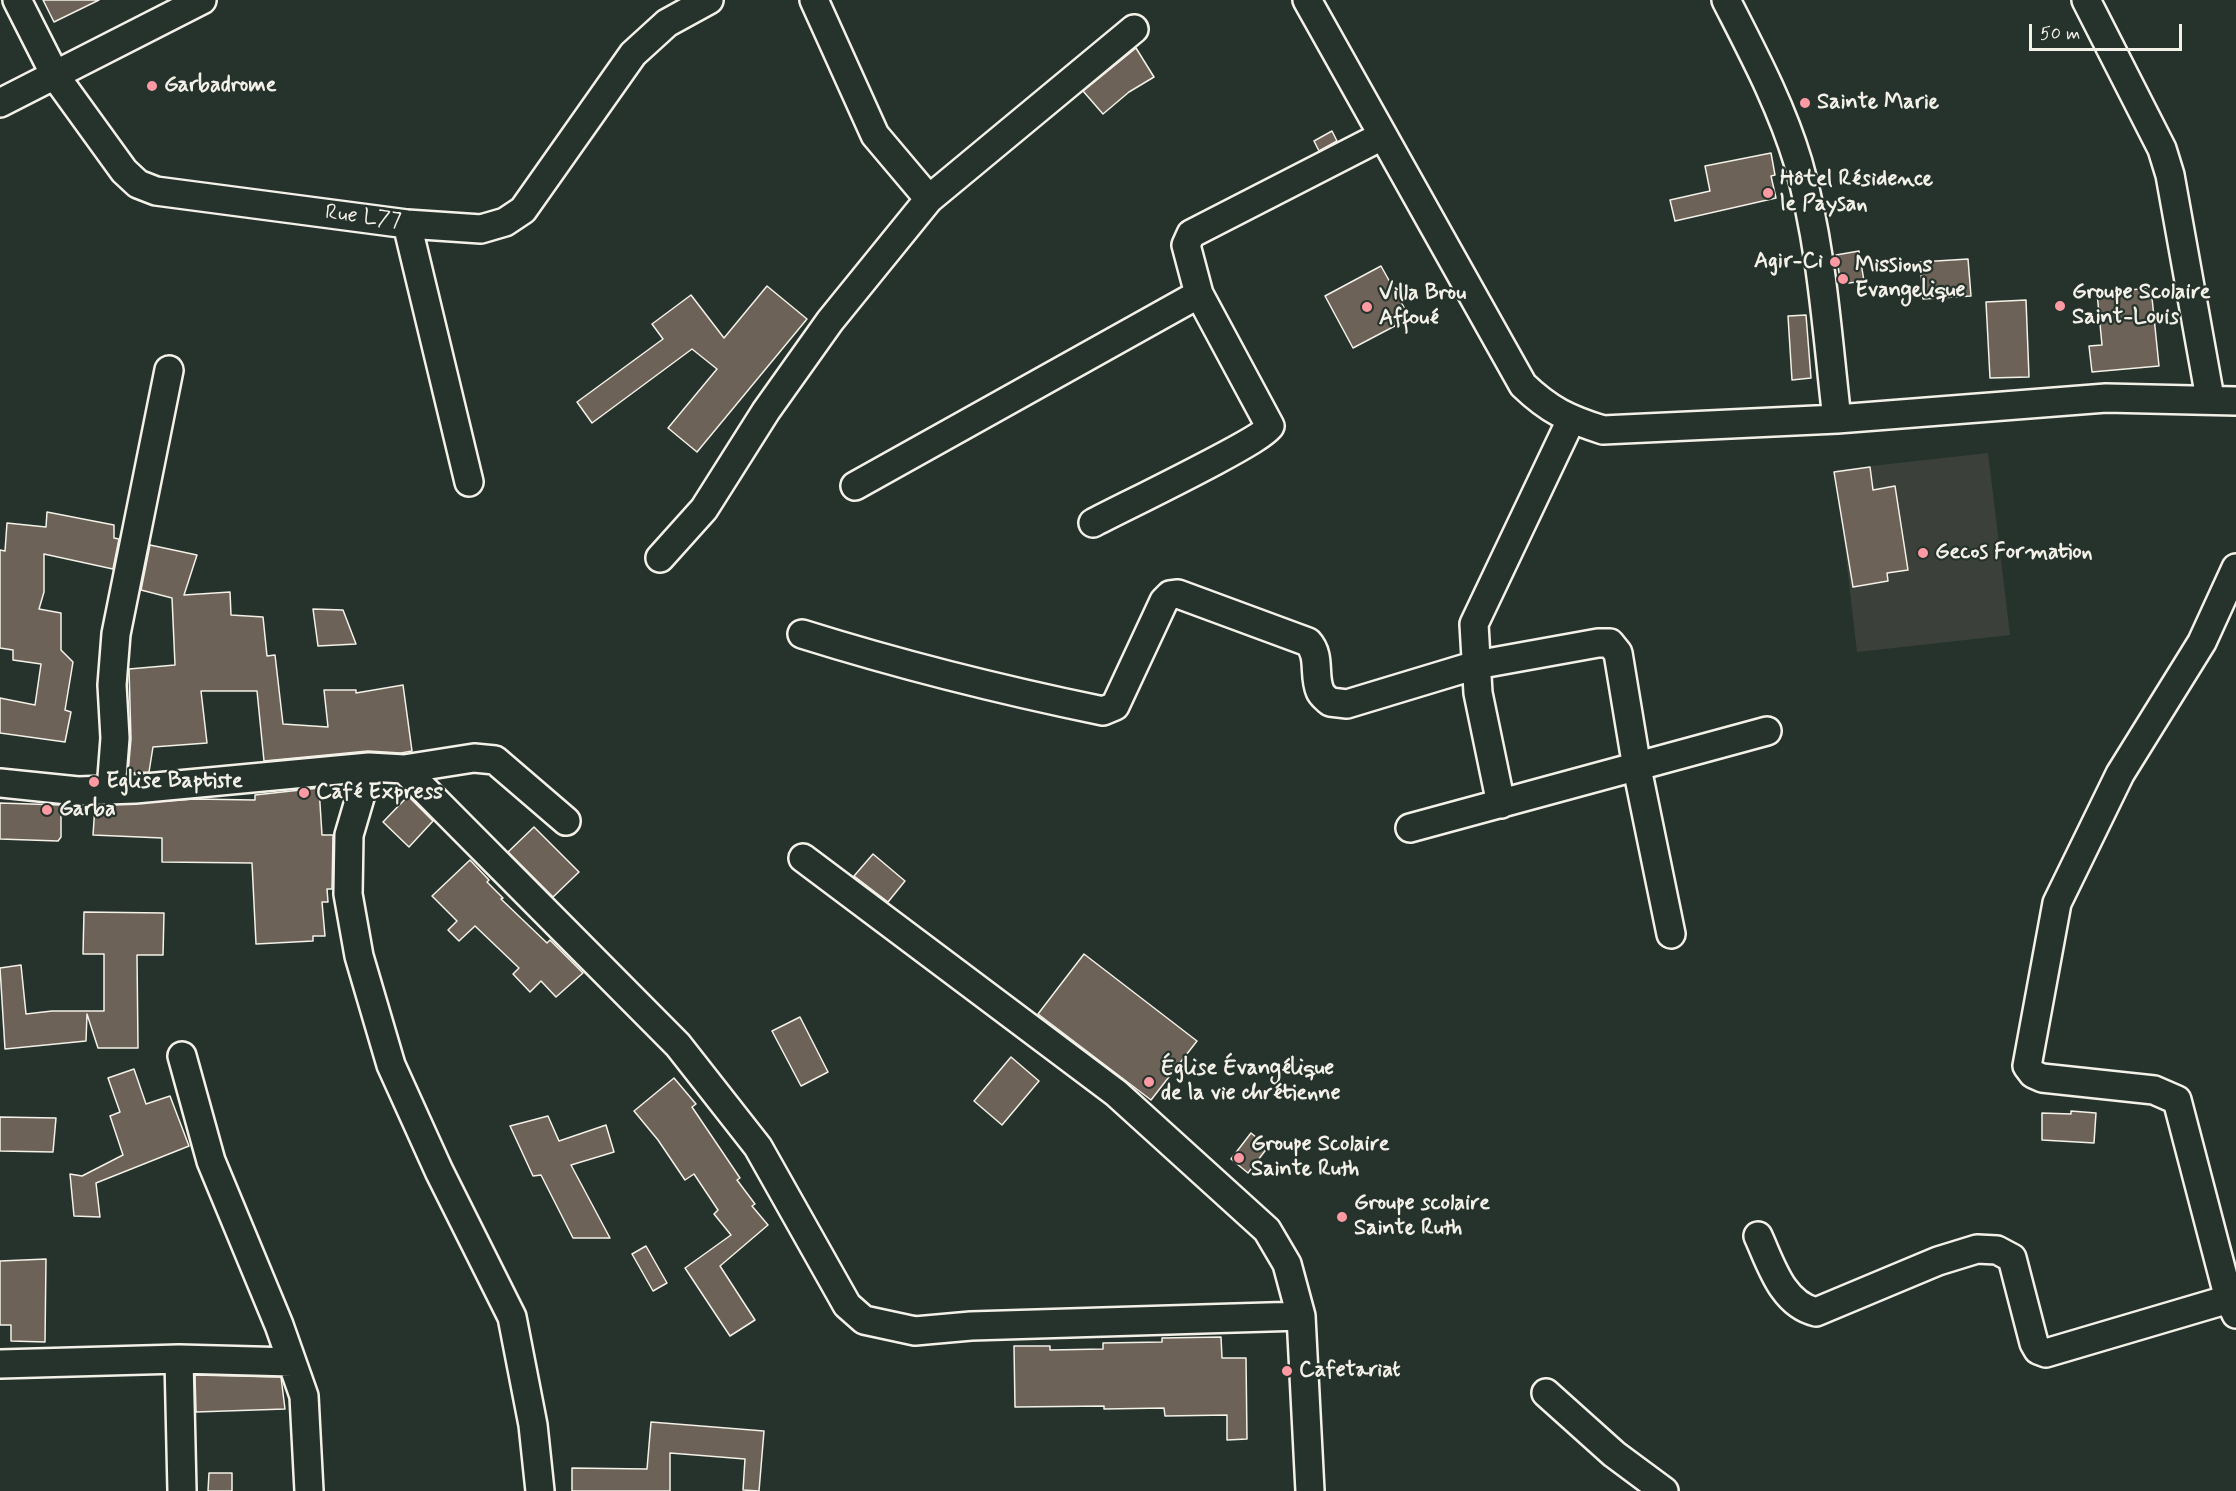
<!DOCTYPE html>
<meta charset="utf-8">
<style>
body{margin:0}
#map{position:relative;width:2236px;height:1491px;overflow:hidden;background:#26332d;font-family:Mynerve,sans-serif}
canvas{display:block}
.scale{position:absolute;left:2029px;top:24px;width:153px;height:27px;box-sizing:border-box;border:3px solid #f4f1e8;border-top:0;padding-left:8px;font-size:18px;line-height:21px;white-space:nowrap;color:#f4f1e8;-webkit-text-stroke:4px #26332d;paint-order:stroke}
</style>
<div id="map">
<canvas width="2236" height="1491"></canvas>
<div class="scale">50 m</div>
</div>
<script>
const ctx = document.querySelector('canvas').getContext('2d');
ctx.lineJoin = 'round';
function fill(path, color) { ctx.fillStyle = color; ctx.fill(path, 'evenodd'); }
function trace(path, color, width, dash) { ctx.strokeStyle = color; ctx.lineWidth = width; ctx.lineCap = dash ? 'butt' : 'round'; ctx.setLineDash(dash || []); ctx.stroke(path); }
function write(font, color, halo, rows, align = 'center') {
  ctx.font = font + ' Mynerve,sans-serif'; ctx.lineWidth = 4.5; ctx.setLineDash([]); ctx.textBaseline = 'middle'; ctx.strokeStyle = halo; ctx.fillStyle = color; for (const [text, x, y, turn = 0] of rows) {
    ctx.save(); ctx.translate(x, y); ctx.rotate((+turn || 0) * Math.PI / 180); ctx.textAlign = isNaN(turn) ? turn : align; if (halo) ctx.strokeText(text, 0, 0); ctx.fillText(text, 0, 0); ctx.restore();
  }
}
fill(new Path2D(`
 M1988 453 2010 635 1857 652 1836 470Z`), '#3b413a');
const building = new Path2D(`
 M43 0H99L54 22Z
 M1136 48 1154 77 1129 92 1103 114 1083 91Z
 M1332 131 1337 141 1319 151 1314 141Z
 M1771 153 1775 175 1771 176 1776 198 1675 221 1670 200 1710 191 1705 166Z
 M1859 251 1864 281 1841 284 1836 255Z
 M1968 259 1971 296 1923 299 1920 262Z
 M1381 266 1410 318 1353 348 1325 296Z
 M767 286 807 319 697 452 668 428 717 369 692 349 592 423 577 402 663 339 652 324 691 295 724 338Z
 M2151 288 2159 366 2092 372 2089 346 2102 345 2097 293Z
 M2026 300 2029 377 1990 378 1986 302Z
 M1806 315 1811 378 1792 380 1788 316Z
 M1870 467 1873 490 1895 486 1908 570 1887 573 1888 581 1853 587 1834 472Z
 M47 512 114 525V538L119 539 113 569 44 554V592L39 609 61 613V650L73 662 65 710 71 712 65 742 0 733V698L35 705 41 664 13 660V650L0 648V550L5 551 7 523 46 527Z
 M150 545 197 555 184 595 230 592 231 615 263 617 267 656 275 655 283 724 328 727 324 690H356V693L403 685 412 751 401 753 368 751 264 761 257 691H201L207 743 153 747 149 772 128 773 131 739 129 669 175 665 172 598 141 590Z
 M313 609 343 610 356 644 318 646Z
 M319 788 322 835H333L332 889H327L328 902H322L325 936H313V941L256 944 252 863 162 862V838L93 835 95 806 194 799 255 800V795Z
 M408 796 433 821 409 847 383 822Z
 M0 803 61 805V837L58 841 0 839Z
 M534 827 579 872 553 897 508 852Z
 M873 854 905 881 888 902 854 876Z
 M470 860 489 880 487 882 503 898 501 899 547 943 550 940 583 973 556 997 541 981 530 992 513 974 519 968 475 926 459 941 448 930 457 921 432 896Z
 M84 912 164 913 163 955H137L138 1048H98L87 1014 86 1041 5 1049 0 968 21 965 26 1014 52 1011H104V954H83Z
 M1084 954 1197 1041 1151 1100 1038 1014Z
 M800 1017 828 1072 801 1086 772 1031Z
 M1011 1057 1039 1081 1002 1125 974 1101Z
 M134 1069 146 1104 170 1096 189 1146 96 1183 100 1217 74 1216 70 1174 82 1176 123 1155 110 1116 120 1112 108 1078Z
 M674 1078 696 1104 692 1107 740 1178 737 1180 755 1204 752 1206 768 1225 720 1266 755 1320 730 1336 685 1268 731 1235 714 1214 718 1210 694 1174 685 1180 658 1140 634 1111Z
 M2071 1111 2096 1113 2094 1143 2042 1140V1113L2071 1114Z
 M548 1116 559 1141 606 1125 614 1152 571 1165 610 1238H573L541 1175 533 1176 510 1126Z
 M0 1117 56 1118 53 1152 0 1151Z
 M1251 1133 1268 1147 1248 1173 1231 1159Z
 M646 1246 667 1283 653 1291 632 1254Z
 M46 1259 45 1342 11 1341V1325H0V1261Z
 M1221 1337 1222 1358H1246L1247 1439 1227 1440V1415L1165 1416 1164 1408 1104 1409V1406L1015 1407 1014 1346H1050V1350L1103 1349V1343L1162 1342V1338Z
 M195 1375 281 1377 285 1409 196 1412Z
 M651 1422 764 1431 759 1491 743 1490 745 1459 670 1453V1491H572V1468L647 1469Z
 M209 1473H232V1491H208Z`);
fill(building, '#6d6257');
trace(building, '#f4f1e8', 1.5);
const minor = new Path2D(`
 M17 0 56 77 124 171 138 184 156 191 407 224 481 229 505 222 523 210 633 54 667 23 709 0
 M814 0 875 135 929 199 1134 29
 M1307 0 1523 385C1549 410 1568 419 1603 430L1837 419 2106 398 2236 401
 M1726 0C1753 53 1781 105 1798 162 1822 245 1827 334 1837 419
 M2086 0 2162 149 2170 175 2210 398
 M0 103 202 0
 M407 224 469 482
 M855 486 1199 294 1186 245 1191 234 1382 136
 M1093 523C1119 509 1262 441 1270 426L1199 294
 M660 558 704 509 766 411 830 321 929 199
 M2236 568 2202 642 2120 774 2057 903 2027 1066 2033 1074 2042 1078 2154 1090 2177 1100 2229 1299 2236 1314
 M802 634C901 665 1001 690 1103 711L1115 706 1164 601 1170 595 1178 594 1308 642C1321 656 1313 675 1320 691 1321 695 1327 699 1330 702L1347 704 1476 665 1598 643H1610L1618 653 1637 768 1671 934
 M369 767 349 835 348 894 359 956 391 1065 439 1171 512 1317 533 1425 540 1491
 M404 769 678 1045 758 1147 847 1305 864 1320 915 1331 971 1326 1301 1316
 M0 783 78 791 135 789 369 767 404 769 474 758 495 760 566 821
 M111 790 115 738 112 685 116 634 169 370
 M1501 804 1478 693 1474 624 1571 420
 M1410 828 1767 731
 M803 858 1116 1093 1267 1230 1287 1264 1301 1316 1310 1491
 M182 1056 211 1161 279 1325 304 1396 309 1491
 M1758 1236C1771 1264 1782 1304 1816 1312L1938 1261 1977 1249 1997 1250 2012 1258 2034 1343 2038 1350 2046 1353 2229 1299
 M179 1359 182 1491
 M0 1364 179 1359 292 1362
 M1546 1393 1614 1454 1664 1491`);
trace(minor, '#f4f1e8', 32);
trace(minor, '#26332d', 27);
for (const [x, y, r, color] of [
 [152,86,6,"#ff9aa2"],
 [1805,103,6,"#ff9aa2"],
 [1768,193,6,"#ff9aa2"],
 [1835,262,6,"#ff9aa2"],
 [1843,279,6,"#ff9aa2"],
 [2060,306,6,"#ff9aa2"],
 [1367,307,6,"#ff9aa2"],
 [1923,553,6,"#ff9aa2"],
 [94,782,6,"#ff9aa2"],
 [304,793,6,"#ff9aa2"],
 [47,810,6,"#ff9aa2"],
 [1149,1082,6,"#ff9aa2"],
 [1239,1158,6,"#ff9aa2"],
 [1342,1217,6,"#ff9aa2"],
 [1287,1371,6,"#ff9aa2"]
]) { const dot = new Path2D(); dot.arc(x, y, r, 0, 2 * Math.PI); ctx.fillStyle = color; ctx.fill(dot); trace(dot, '#26332d', 2); }
write('bold 22px', '#f4f1e8', '#26332d', [
 ["Garbadrome",164,86],
 ["Sainte Marie",1817,103],
 ["Hôtel Résidence",1780,180],
 ["le Paysan",1780,205],
 ["Agir-Ci",1823,262,"right"],
 ["Missions",1855,266],
 ["Evangelique",1855,291],
 ["Groupe Scolaire",2072,293],
 ["Saint-Louis",2072,318],
 ["Villa Brou",1379,294],
 ["Affoué",1379,319],
 ["Gecos Formation",1935,553],
 ["Eglise Baptiste",106,782],
 ["Café Express",316,793],
 ["Garba",59,810],
 ["Église Évangélique",1161,1069],
 ["de la vie chrétienne",1161,1094],
 ["Groupe Scolaire",1251,1145],
 ["Sainte Ruth",1251,1170],
 ["Groupe scolaire",1354,1204],
 ["Sainte Ruth",1354,1229],
 ["Cafetariat",1299,1371]
], 'left');
write('22px', '#f4f1e8', '#26332d', [
 ["Rue L77",363,218,7]
]);
</script>
